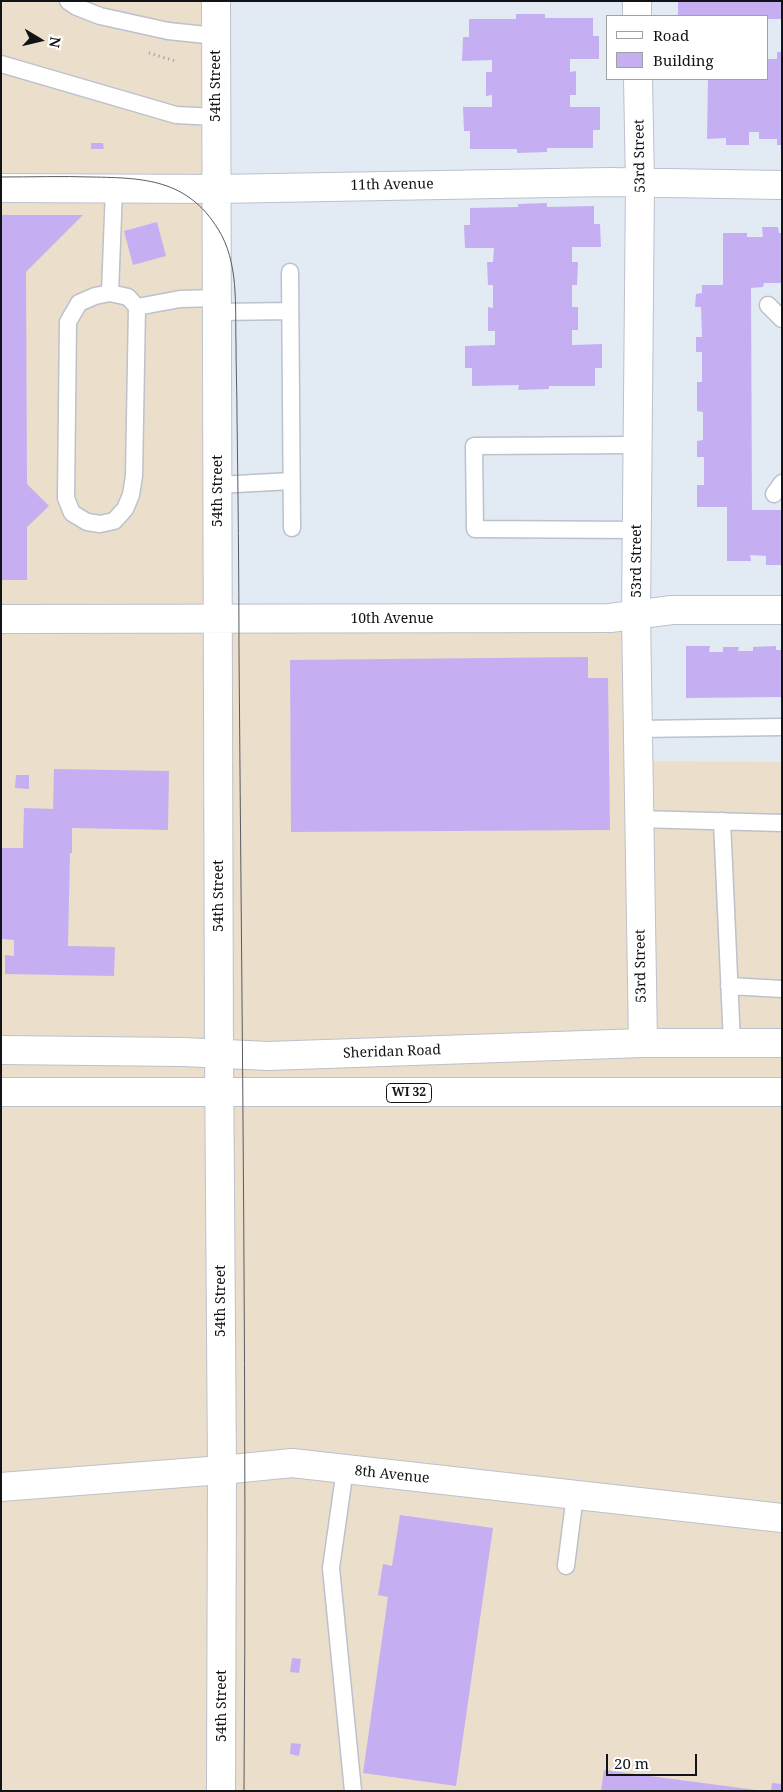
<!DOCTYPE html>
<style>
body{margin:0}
#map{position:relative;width:783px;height:1792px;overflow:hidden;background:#e2eaf4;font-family:"Noto Serif",serif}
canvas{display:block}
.frame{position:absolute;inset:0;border:2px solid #111317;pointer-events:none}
.legend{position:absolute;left:606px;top:15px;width:162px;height:65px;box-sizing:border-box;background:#fff;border:1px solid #a0a1a2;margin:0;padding:6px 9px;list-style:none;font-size:15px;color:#111317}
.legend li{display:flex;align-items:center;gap:10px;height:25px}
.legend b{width:25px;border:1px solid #a0a1a2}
.north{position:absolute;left:15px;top:15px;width:50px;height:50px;-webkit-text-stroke:4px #fff;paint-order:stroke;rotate:99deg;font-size:14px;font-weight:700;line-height:20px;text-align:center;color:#111317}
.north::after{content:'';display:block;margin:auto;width:18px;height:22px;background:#111317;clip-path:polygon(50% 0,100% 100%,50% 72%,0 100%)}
.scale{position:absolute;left:606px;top:1754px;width:91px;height:22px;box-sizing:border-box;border:2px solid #111317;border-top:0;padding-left:6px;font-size:15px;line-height:18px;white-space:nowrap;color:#111317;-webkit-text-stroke:4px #fff;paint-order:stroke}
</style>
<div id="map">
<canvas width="783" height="1792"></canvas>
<div class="frame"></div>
<ul class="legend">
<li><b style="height:6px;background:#fff"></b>Road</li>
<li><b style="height:14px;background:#c5aff2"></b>Building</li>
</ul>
<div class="north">N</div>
<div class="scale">20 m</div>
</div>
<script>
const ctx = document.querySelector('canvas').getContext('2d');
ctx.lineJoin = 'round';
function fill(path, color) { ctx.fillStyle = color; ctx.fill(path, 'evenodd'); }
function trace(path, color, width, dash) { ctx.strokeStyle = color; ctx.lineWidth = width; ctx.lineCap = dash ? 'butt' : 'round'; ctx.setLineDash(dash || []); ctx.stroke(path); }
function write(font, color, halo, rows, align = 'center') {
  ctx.font = font + ' "Noto Serif",serif'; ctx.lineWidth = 4; ctx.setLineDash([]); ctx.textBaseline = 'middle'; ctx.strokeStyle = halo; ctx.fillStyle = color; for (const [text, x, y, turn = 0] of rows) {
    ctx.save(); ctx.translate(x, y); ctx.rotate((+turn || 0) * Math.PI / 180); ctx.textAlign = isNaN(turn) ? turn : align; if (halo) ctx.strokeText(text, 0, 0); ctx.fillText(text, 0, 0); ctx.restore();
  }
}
fill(new Path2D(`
 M1 1H216L219 619 636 615 638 761 782 762V1791H1Z`), '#ebdeca');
fill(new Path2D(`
 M678 1H781V19H767V16H678Z
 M516 14H545V18H593V36H599V59H570V72L576 71V95H570V107H600V130H593V148H547V152L517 153V149H470V131H464L463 107H492V95L486 96V72H492V60L462 61 463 37H469V19H516Z
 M777 52H782V145H777V139H759V132H749V145H726V138L707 139 708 79H767V59H777Z
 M91 143H103L104 149H91Z
 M547 203V207L594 206V224H600L601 247H572V262H578L577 285H572V307H578V330H572V345L602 344V368H595V386H549V389L518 390 519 385 472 386V368H465V346L495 345V331H488V307L493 308V285H488L487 262H493L494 248H465L464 225H470V208L518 207V204Z
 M1 215H83L26 272 27 484 49 506 27 527V580H1Z
 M157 222 166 256 133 265 124 231Z
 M762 227H778L779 233H782V283H764L763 287 751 288 752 510H782V565H766V556L750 555 751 561H727V507H697V485H704V457H697V441L703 440V412L697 411V382H702V352H696V337H702L701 307H695L696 294 702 293V285H723V233H747V237H763Z
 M686 646H710L709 652H723V647H739L738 651H753V647L776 646V650H782V697L686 698Z
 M588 657V678H608L610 830 291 832 290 660Z
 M54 769 169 771 168 830 72 828V853H70L68 946 115 947 114 976 5 974V955L14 956V940L1 939V848H23L24 808 53 809Z
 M16 775H29V789L15 788Z
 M400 1515 493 1528 456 1786 363 1773 388 1597 378 1595 383 1564 392 1566Z
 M292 1658 301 1659 299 1673 290 1672Z
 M291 1743 301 1744 299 1756 290 1754Z
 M604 1770 756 1790V1791H601Z
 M772 1783 782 1784V1791H771Z`), '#c5aff2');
const service = new Path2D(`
 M68 1 77 7 100 16 168 31 216 36
 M1 64 176 115 216 117
 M290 272 292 528
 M110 293 128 297 137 307 134 476 131 495 125 509 114 521 100 524 87 522 72 513 66 498 68 322 79 303 95 296Z
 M110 293 114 189
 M768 305 782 319
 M137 307 180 299 218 298
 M218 312 290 311
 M218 485 291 481
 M774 494 782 483
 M637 530 475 529 474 446 638 445
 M638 729 782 727
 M639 819 782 823
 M722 821 732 1043
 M729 986 782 989
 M345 1469 331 1568 353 1791
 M566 1566 575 1495`);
const minor = new Path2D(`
 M216 1 219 1053
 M637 1V16
 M638 79 640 184 636 615 643 1043
 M1 188 217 189 609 182 782 185
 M1 619 610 618 672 610H782
 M1 1487 222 1470 292 1463 782 1518`);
const tertiary = new Path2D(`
 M219 1053 222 1470 221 1791`);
const primary = new Path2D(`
 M1 1050 183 1052 268 1056 643 1043H782
 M1 1092H782`);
trace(service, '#bbc2cc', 19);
trace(minor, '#bbc2cc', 30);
trace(tertiary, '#bbc2cc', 30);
trace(primary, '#bbc2cc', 30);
trace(new Path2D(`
 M149 53 175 61`), '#959ba2', 3, [1, 4]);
trace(service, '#fff', 16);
trace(minor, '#fff', 28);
trace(tertiary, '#fff', 28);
trace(primary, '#fff', 28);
trace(new Path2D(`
 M1 177C31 177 62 176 92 177 144 178 187 179 218 229 239 262 235 306 236 343 236 368 237 392 237 416 238 494 239 573 239 651 242 1031 247 1411 244 1791`), '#575b61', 1);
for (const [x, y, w] of [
 [409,1093,45]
]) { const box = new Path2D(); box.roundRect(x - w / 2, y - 9.5, w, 19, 4); ctx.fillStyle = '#fff'; ctx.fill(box); trace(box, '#111317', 1); }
write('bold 12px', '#111317', null, [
 ["WI 32",409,1093]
]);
write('14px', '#111317', '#fff', [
 ["54th Street",216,86,-90],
 ["53rd Street",640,156,-91],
 ["11th Avenue",392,185,-1],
 ["54th Street",218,491,-90],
 ["53rd Street",637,561,-90],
 ["10th Avenue",392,619],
 ["54th Street",219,896,-90],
 ["53rd Street",641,966,-91],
 ["Sheridan Road",392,1052,-2],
 ["54th Street",221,1301,-90],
 ["8th Avenue",392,1475,6],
 ["54th Street",222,1706,-90]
]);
</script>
